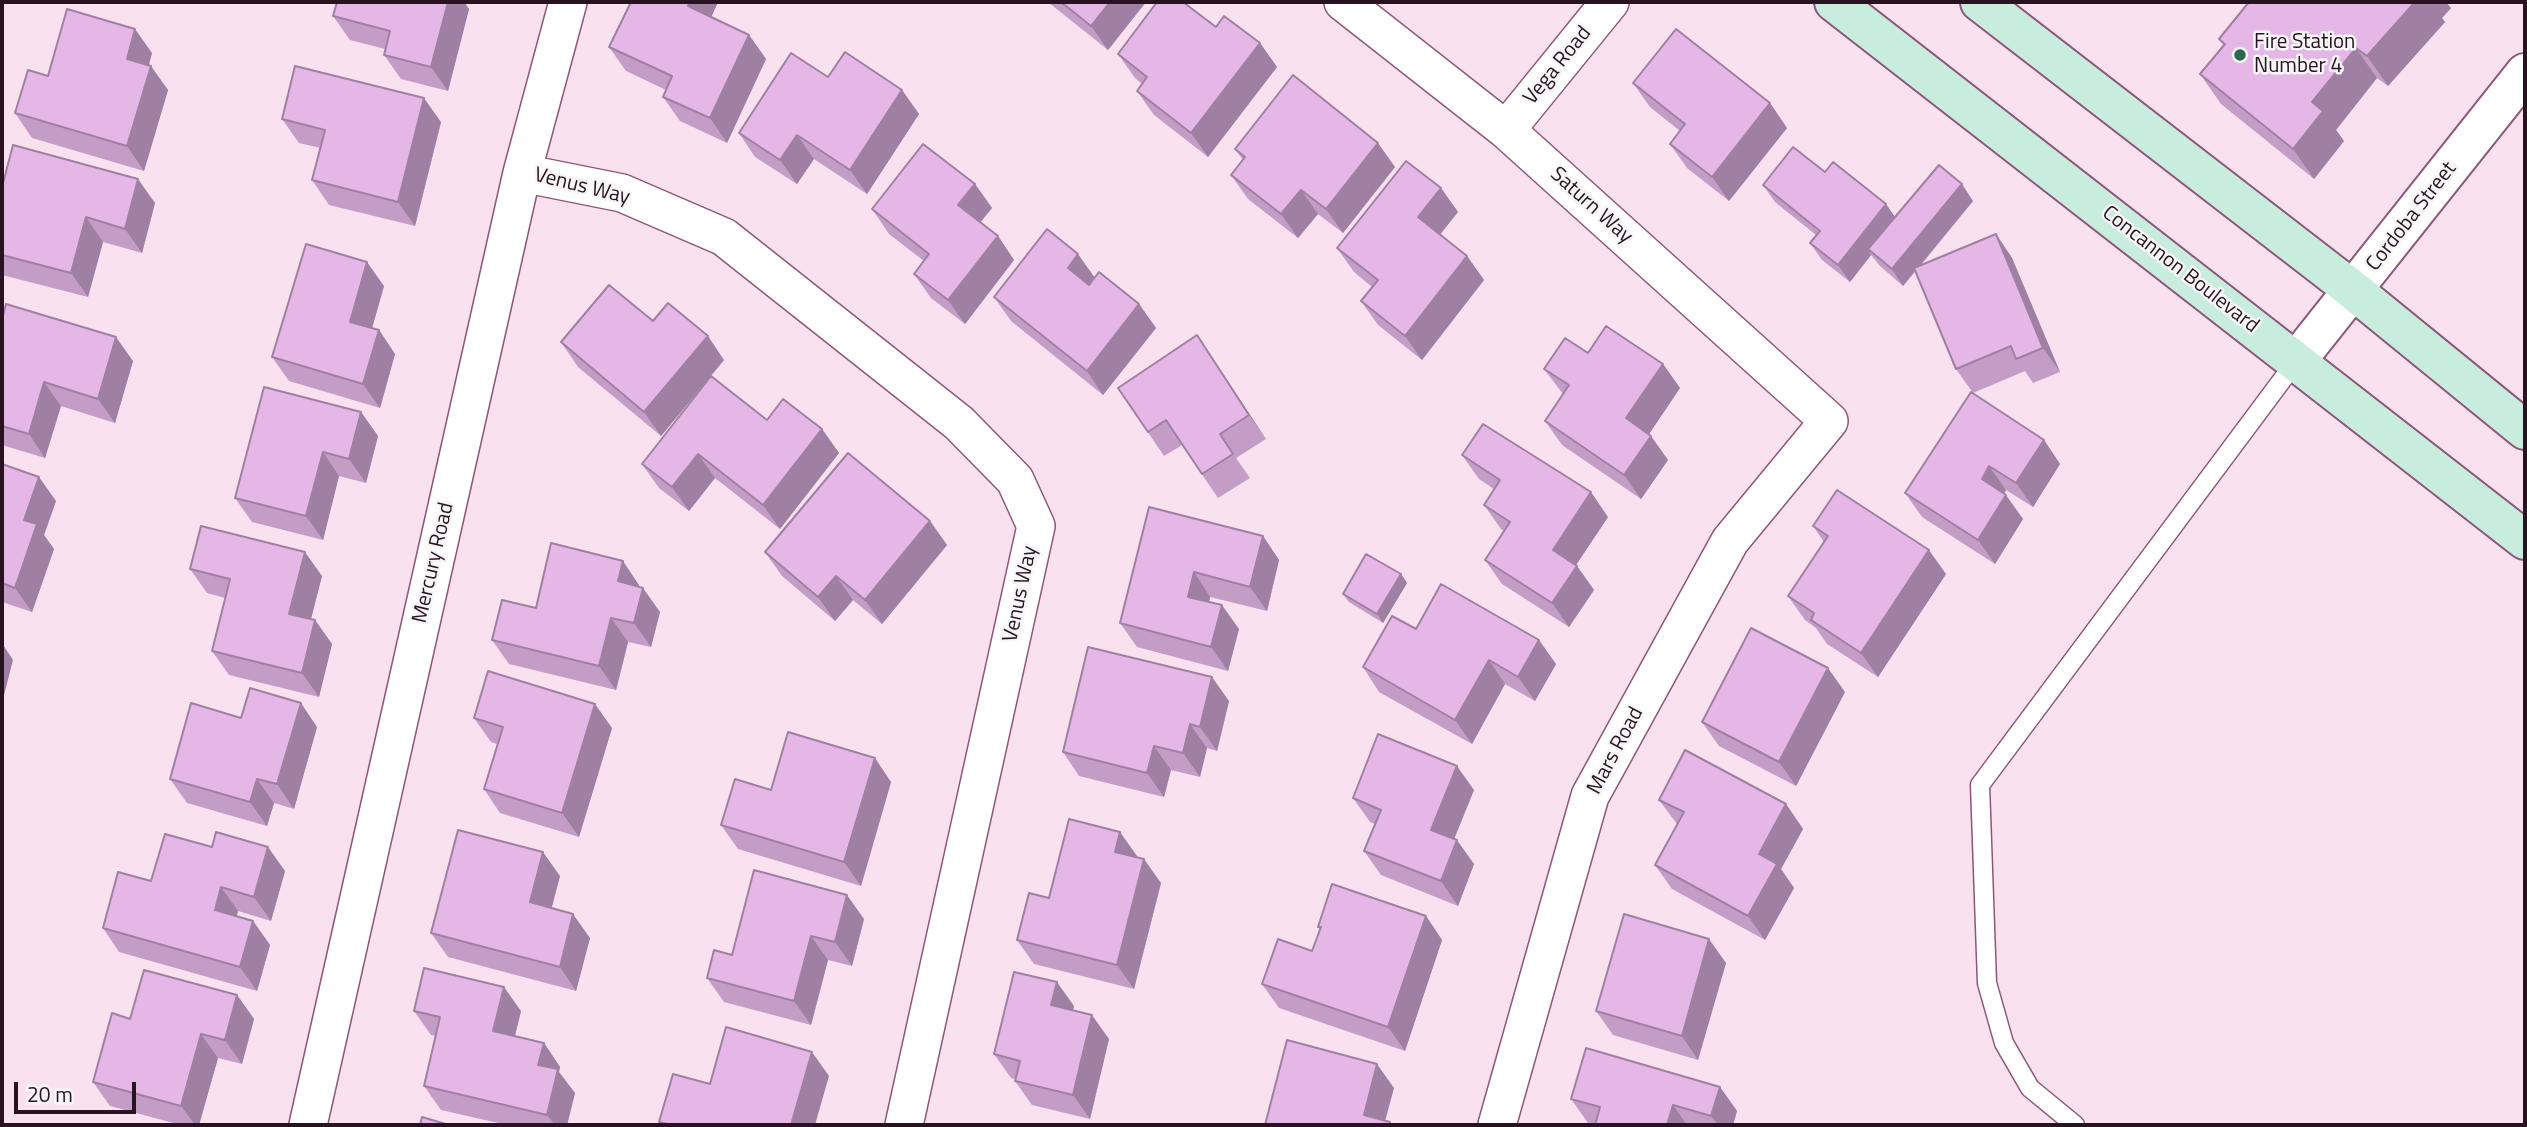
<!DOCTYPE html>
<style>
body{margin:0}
#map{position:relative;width:2527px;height:1127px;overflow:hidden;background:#fae1ef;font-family:"Titillium Web",sans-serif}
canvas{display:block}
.frame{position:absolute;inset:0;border:4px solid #291320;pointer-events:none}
.scale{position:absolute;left:14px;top:1082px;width:122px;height:32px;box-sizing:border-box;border:4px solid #291320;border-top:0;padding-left:9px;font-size:21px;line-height:24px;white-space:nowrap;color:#291320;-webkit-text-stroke:5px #f6f6f6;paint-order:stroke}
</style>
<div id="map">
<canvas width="2527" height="1127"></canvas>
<div class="frame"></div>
<div class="scale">20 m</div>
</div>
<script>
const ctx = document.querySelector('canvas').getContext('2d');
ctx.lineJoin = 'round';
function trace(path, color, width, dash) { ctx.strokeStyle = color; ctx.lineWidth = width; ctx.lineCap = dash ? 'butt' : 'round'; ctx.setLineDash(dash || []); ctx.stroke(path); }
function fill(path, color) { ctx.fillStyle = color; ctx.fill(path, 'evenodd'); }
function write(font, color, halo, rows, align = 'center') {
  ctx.font = font + ' "Titillium Web",sans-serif'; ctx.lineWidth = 5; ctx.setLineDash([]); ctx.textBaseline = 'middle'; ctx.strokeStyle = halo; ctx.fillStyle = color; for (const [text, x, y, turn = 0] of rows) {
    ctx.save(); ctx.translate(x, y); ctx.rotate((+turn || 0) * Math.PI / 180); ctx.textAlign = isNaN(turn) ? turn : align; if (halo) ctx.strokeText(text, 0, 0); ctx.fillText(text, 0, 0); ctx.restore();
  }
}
const service = new Path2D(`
 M2075 1125 2030 1088 2004 1043 1987 983 1980 785 2297 360`);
const minor = new Path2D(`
 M1343 2 1506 130 1829 421 1730 541 1590 796 1497 1125
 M1506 130 1610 2
 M522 173 622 193 724 237 959 423 1015 480 1036 526 904 1125
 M308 1125 522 173 568 2`);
const tertiary = new Path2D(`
 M2297 360 2525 73`);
const secondary = new Path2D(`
 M1834 2 2525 540
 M1980 2 2353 290 2525 430`);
trace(service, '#8d5777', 21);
trace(minor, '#8d5777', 40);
trace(tertiary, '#8d5777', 42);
trace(secondary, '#8d5777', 42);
trace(service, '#fff', 18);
trace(minor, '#fff', 37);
trace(tertiary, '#fff', 38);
trace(secondary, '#c8ecde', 38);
fill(new Path2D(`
 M337 2H464L469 9 448 91 401 79 384 55 385 49 350 40 333 16Z
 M718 2 711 17 749 35 766 59 727 143 680 121 663 97 666 90 626 71 609 47Z
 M1048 2H1146L1108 50Z
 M2451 8 2442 18 2445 22 2388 86 2377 78 2336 130 2344 141 2314 179 2221 104 2200 74 2223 45 2219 39Z
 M1216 27 1260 43 1277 67 1208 157 1154 115 1137 91 1142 84 1135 78 1118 54Z
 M152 53 149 65 168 90 144 171 32 138 15 113 48 76Z
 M828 77 902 90 919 114 867 194 814 159 797 184 755 157 739 133Z
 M1633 83 1770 103 1787 128 1729 201 1687 168 1670 144 1680 131 1650 107Z
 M282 119 441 122 415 226 329 205 312 180 321 148 299 143Z
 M13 145 155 203 142 253 103 242 88 297 2 275V255Z
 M1235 149 1395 167 1343 233 1318 214 1298 238 1248 199 1231 175 1243 160Z
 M1825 172 1895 217 1973 201 1921 265 1996 234 2012 258 2060 372 2033 383 2025 371 1973 393 1956 369 1915 271 1903 286 1880 266 1871 255 1850 282 1822 260 1810 243 1816 235 1775 202 1763 185Z
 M975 184 992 208 980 222 998 236 1014 260 965 324 931 298 914 274 924 261 889 234 872 209Z
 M1441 188 1458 212 1440 234 1467 256 1484 280 1422 360 1378 325 1361 301 1372 287 1354 272 1337 248Z
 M1095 278 1139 304 1156 328 1103 395 1011 321 994 297Z
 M384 286 372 328 379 330 395 354 380 408 289 381 272 357Z
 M2 319 133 361 115 423 61 406 45 458 2 445Z
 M653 321 724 360 661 436 578 367 561 342Z
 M1197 335 1266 439 1236 458 1250 478 1218 498 1182 445 1164 456 1118 388Z
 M1588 353 1663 364 1680 388 1649 434 1668 460 1641 499 1562 445 1545 421 1563 394 1544 369Z
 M361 412 378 436 366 483 339 476 323 540 252 522 235 498Z
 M767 420 822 429 839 453 780 529 715 478 689 511 659 488 642 464Z
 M2044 440 2060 464 2033 507 2006 490 2004 494 2023 519 1995 564 1922 517 1905 493Z
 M1462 455 1608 517 1576 565 1594 590 1569 627 1502 584 1485 560 1504 531 1501 529 1484 505 1494 489 1479 479Z
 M2 464 56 501 44 535 54 549 32 612 2 602Z
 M1149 507 1263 536 1279 560 1267 611 1210 597 1209 602 1239 629 1228 671 1137 647 1120 623Z
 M930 521 947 545 882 624 853 600 835 621 782 576 765 552Z
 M1813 526 1946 574 1878 677 1827 644 1816 628 1805 620 1788 596 1824 542Z
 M190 569 322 576 311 619 315 620 332 644 319 697 229 675 212 651 225 598 207 593Z
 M1401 574 1407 583 1383 623 1349 602 1343 594Z
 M639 585V587L660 612 651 647 628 642 616 690 509 664 492 640 536 608Z
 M1416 629 1556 664 1535 701 1505 684 1472 744 1379 692 1363 667Z
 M1845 692 1796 786 1719 746 1702 722Z
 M1229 701 1217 751 1207 748 1200 777 1171 770 1164 797 1079 776 1063 752Z
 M241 718 317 727 294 809 274 803 267 826 187 803 170 779Z
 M474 718 612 728 579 837 500 813 484 789 497 744 491 742Z
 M891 782 861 886 738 849 721 825 771 790Z
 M1474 790 1454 839 1474 864 1458 906 1381 875 1364 851 1375 824 1370 822 1353 798Z
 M1659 800 1786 804 1803 829 1781 869 1794 888 1765 940 1672 889 1655 865 1677 824Z
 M1137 856V857L1161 883 1134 989 1034 964 1017 940 1049 898Z
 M285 871 271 921 238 911 236 916 253 921 270 945 257 991 119 952 103 928 151 881Z
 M560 876 551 908 590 938 576 991 448 957 431 933Z
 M1426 916 1442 940 1405 1051 1279 1008 1262 984 1312 951 1320 930 1318 927Z
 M864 919 852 966 828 960 811 1025 724 1002 707 978 732 955Z
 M1726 963 1698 1060 1613 1035 1596 1011Z
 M237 995 254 1019 242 1064 218 1058 199 1125H181L110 1106 93 1082Z
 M1074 1006 1073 1010 1109 1039 1090 1119 1032 1105 1015 1081V1079L1011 1078 994 1054Z
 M414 1011H521L515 1036 544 1043 560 1067 559 1072 575 1093 567 1125H507L441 1110 424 1086 436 1036 431 1035Z
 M1720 1087 1737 1111 1733 1125H1595L1588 1123 1571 1099Z`), '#c49dc7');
fill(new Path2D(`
 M448 2H464L469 9 448 91 431 67Z
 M690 2H718L705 31 688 6Z
 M1110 2H1146L1108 50 1091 26Z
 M2415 2H2446L2451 8 2442 18 2445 22 2388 86 2367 56Z
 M135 29 152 53 144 83 127 59Z
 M749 35 766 59 727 143 710 118Z
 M1260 43 1277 67 1208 157 1191 133Z
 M2356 48 2377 78 2336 130 2344 141 2314 179 2293 149 2312 102Z
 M151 66 168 90 144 171 127 146Z
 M902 90 919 114 867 194 850 170Z
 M424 98 441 122 415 226 398 202Z
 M1770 103 1787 128 1729 201 1712 177Z
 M797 135 814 159 797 184 780 160Z
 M1378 143 1395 167 1343 233 1326 209Z
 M138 179 155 203 142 253 125 229Z
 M975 184 992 208 975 229 958 205Z
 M1962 184 1973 201 1903 286 1892 269Z
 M1441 188 1458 212 1435 241 1418 217Z
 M1301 190 1318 214 1298 238 1281 214Z
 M1886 204 1898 221 1868 249 1871 255 1850 282 1838 265Z
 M86 217 103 242 88 297 71 273Z
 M1996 234 2012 258 2060 372 2043 348Z
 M998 236 1014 260 965 324 948 300Z
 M1078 254 1095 278 1085 292 1068 268Z
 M1467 256 1484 280 1422 360 1405 336Z
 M367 262 384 286 367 346 350 322Z
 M1139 304 1156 328 1103 395 1087 371Z
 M379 330 395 354 380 408 363 384Z
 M1197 335 1213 359 1266 439 1249 415Z
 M708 336 724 360 661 436 644 412Z
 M116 337 133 361 115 423 98 399Z
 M1663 364 1680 388 1643 443 1626 418Z
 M44 382 61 406 45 458 29 434Z
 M361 412 378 436 366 483 349 459Z
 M822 429 839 453 780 529 763 505Z
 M1651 436 1668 460 1641 499 1624 475Z
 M2044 440 2060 464 2033 507 2016 483Z
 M323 452 339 476 323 540 306 516Z
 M698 454 715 478 689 511 672 487Z
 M1989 466 2006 490 1998 503 1982 479Z
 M39 477 56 501 44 535 54 549 32 612 15 588 24 520Z
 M1591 492 1608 517 1570 574 1553 550Z
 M2006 495 2023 519 1995 564 1978 540Z
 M930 521 947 545 882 624 865 600Z
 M1263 536 1279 560 1267 611 1250 587Z
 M1929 550 1946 574 1878 677 1861 653Z
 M305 552 322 576 306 638 289 614Z
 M623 561 639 585 635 605 618 581Z
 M1577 566 1594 590 1569 627 1552 603Z
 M1194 572 1210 597 1205 621 1188 597Z
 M1401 574 1407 583 1383 623 1377 614Z
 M836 576 853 600 835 621 818 597Z
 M643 588 660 612 651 647 634 623Z
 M1222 605 1239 629 1228 671 1211 647Z
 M611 618 628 642 616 690 599 666Z
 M315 620 332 644 319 697 302 673Z
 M1539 640 1556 664 1535 701 1518 677Z
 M2 643 13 660 2 703Z
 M1489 660 1505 684 1472 744 1455 720Z
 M1828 668 1845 692 1796 786 1779 762Z
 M1212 677 1229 701 1217 751 1200 727Z
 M301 703 317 727 294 809 277 784Z
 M595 704 612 728 579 837 562 813Z
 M1190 724 1207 748 1200 777 1183 753Z
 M1154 746 1171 770 1164 797 1147 773Z
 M875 758 891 782 861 886 844 862Z
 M1457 766 1474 790 1448 854 1431 830Z
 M257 779 274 803 267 826 250 802Z
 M1786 804 1803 829 1781 869 1794 888 1765 940 1748 916 1759 854Z
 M1120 832 1137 856 1132 876 1115 852Z
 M1457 840 1474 864 1458 906 1441 881Z
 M268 847 285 871 271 921 254 897Z
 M543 852 560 876 547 926 530 902Z
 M1144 859 1161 883 1134 989 1117 965Z
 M221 887 238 911 232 934 215 910Z
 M847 895 864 919 852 966 835 942Z
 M573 914 590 938 576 991 560 967Z
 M1426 916 1442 940 1405 1051 1388 1027Z
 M253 921 270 945 257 991 240 967Z
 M811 936 828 960 811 1025 794 1001Z
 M1709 939 1726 963 1698 1060 1682 1036Z
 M1057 982 1074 1006 1068 1030 1051 1005Z
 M504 987 521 1011 510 1055 493 1031Z
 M237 995 254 1019 242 1064 225 1040Z
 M1092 1015 1109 1039 1090 1119 1073 1095Z
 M201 1034 218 1058 199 1125H195L181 1106Z
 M544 1043 560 1067 559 1072 575 1093 567 1125H555L547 1115 538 1065Z
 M812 1052 829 1076 815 1125H791Z
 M1377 1064 1394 1088 1384 1125 1364 1115Z
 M1720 1087 1737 1111 1733 1125H1718L1711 1116Z
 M1673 1105 1687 1125H1667Z`), '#a080a2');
const building = new Path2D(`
 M337 2H448L431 67 384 55 390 31 333 16Z
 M631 2H690L688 6 749 35 710 118 663 97 672 76 609 47Z
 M1061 2H1110L1091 26Z
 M1157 2H1183L1216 27 1224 16 1260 43 1191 133 1137 91 1147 77 1118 54Z
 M2249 2H2415L2367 56 2356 48 2312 102 2323 111 2293 149 2200 74 2225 44 2219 39Z
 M67 9 135 29 127 59 151 66 127 146 15 113 28 70 48 76Z
 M1676 29 1770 103 1712 177 1670 144 1685 124 1633 83Z
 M845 52 902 90 850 170 797 135 780 160 739 133 791 53 828 77Z
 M295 66 424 98 398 202 312 180 325 130 282 119Z
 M1293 75 1378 143 1326 209 1301 190 1281 214 1231 175 1245 157 1235 149Z
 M923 144 975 184 958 205 998 236 948 300 914 274 929 254 872 209Z
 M13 145 138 179 125 229 86 217 71 273 2 255V187Z
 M1793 147 1825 172 1833 162 1886 204 1838 265 1810 243 1820 231 1763 185Z
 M1406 161 1441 188 1418 217 1467 256 1405 336 1361 301 1378 280 1337 248Z
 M1939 165 1962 184 1892 269 1868 249Z
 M1047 229 1078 254 1068 268 1089 285 1099 272 1139 304 1087 371 994 297Z
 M1996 234 2043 348 2016 359 2011 346 1956 369 1914 268Z
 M306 244 367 262 350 322 379 330 363 384 272 357Z
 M609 285 653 321 668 303 708 336 644 412 561 342Z
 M6 304 116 337 98 399 44 382 29 434 2 426V319Z
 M1606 326 1663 364 1626 418 1651 436 1624 475 1545 421 1569 385 1544 369 1565 338 1588 353Z
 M1197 335 1249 415 1220 434 1233 454 1202 474 1166 420 1148 432 1118 388Z
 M711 376 767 420 783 399 822 429 763 505 698 454 672 487 642 464Z
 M264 387 361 412 349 459 323 452 306 516 235 498Z
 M1971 392 2044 440 2016 483 1989 466 1982 479 2006 495 1978 540 1905 493Z
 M1483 424 1591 492 1553 550 1577 566 1552 603 1485 560 1510 522 1484 505 1500 480 1462 455Z
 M848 453 930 521 865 600 836 576 818 597 765 552Z
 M2 464 39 477 24 520 37 524 15 588 2 583Z
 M1837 490 1929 550 1861 653 1811 620 1814 613 1788 596 1828 536 1813 526Z
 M1149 507 1263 536 1250 587 1194 572 1188 597 1222 605 1211 647 1120 623Z
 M201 526 305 552 289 614 315 620 302 673 212 651 230 579 190 569Z
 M551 543 623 561 618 581 643 588 634 623 611 618 599 666 492 640 502 600 536 608Z
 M1366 554 1401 574 1377 614 1343 594Z
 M1441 584 1539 640 1518 677 1489 660 1455 720 1363 667 1392 616 1416 629Z
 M1751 628 1828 668 1779 762 1702 722Z
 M1088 647 1212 677 1200 727 1190 724 1183 753 1154 746 1147 773 1063 752Z
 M488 671 595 704 562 813 484 789 503 727 474 718Z
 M250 688 301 703 277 784 257 779 250 802 170 779 191 703 241 718Z
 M788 732 875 758 844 862 721 825 735 779 771 790Z
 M1378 734 1457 766 1431 830 1457 840 1441 881 1364 851 1381 810 1353 798Z
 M1685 750 1786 804 1759 854 1777 864 1748 916 1655 865 1684 812 1659 800Z
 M1069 819 1120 832 1115 852 1144 859 1117 965 1017 940 1029 893 1049 898Z
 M458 830 543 852 530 902 573 914 560 967 431 933Z
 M216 832 268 847 254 897 221 887 215 910 253 921 240 967 103 928 118 872 151 881 165 834 212 847Z
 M754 870 847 895 835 942 811 936 794 1001 707 978 714 950 732 955Z
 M1332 884 1426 916 1388 1027 1262 984 1278 939 1312 951 1321 927H1318Z
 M1624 914 1709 939 1682 1036 1596 1011Z
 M424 968 504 987 493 1031 544 1043 538 1065 558 1069 547 1115 424 1086 440 1017 414 1011Z
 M144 970 237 995 225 1040 201 1034 181 1106 93 1082 112 1013 130 1019Z
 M1014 972 1057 982 1051 1005 1092 1015 1073 1095 1015 1081 1020 1061 994 1054Z
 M726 1027 812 1052 791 1125H672L659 1122 673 1074 710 1084Z
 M1287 1040 1377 1064 1364 1115 1390 1122 1389 1125H1265Z
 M1586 1048 1720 1087 1711 1116 1673 1105 1667 1125H1595L1600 1107 1571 1099Z
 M422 1117 449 1125H420Z`);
fill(building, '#e4b7e7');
trace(building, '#a080a2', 2);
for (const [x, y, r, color] of [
 [2240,55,7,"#2e674f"]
]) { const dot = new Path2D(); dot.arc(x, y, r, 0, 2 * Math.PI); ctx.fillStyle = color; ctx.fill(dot); trace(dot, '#f6f6f6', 2.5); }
write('21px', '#291320', '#f6f6f6', [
 ["Fire Station",2254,43],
 ["Number 4",2254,67]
], 'left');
write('21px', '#291320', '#f6f6f6', [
 ["Vega Road",1558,66,-51],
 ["Venus Way",582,187,14],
 ["Saturn Way",1591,206,42],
 ["Cordoba Street",2412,217,-52],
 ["Concannon Boulevard",2180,270,38],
 ["Mercury Road",434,563,-77],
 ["Venus Way",1021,594,-78],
 ["Mars Road",1616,751,-62]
]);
</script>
